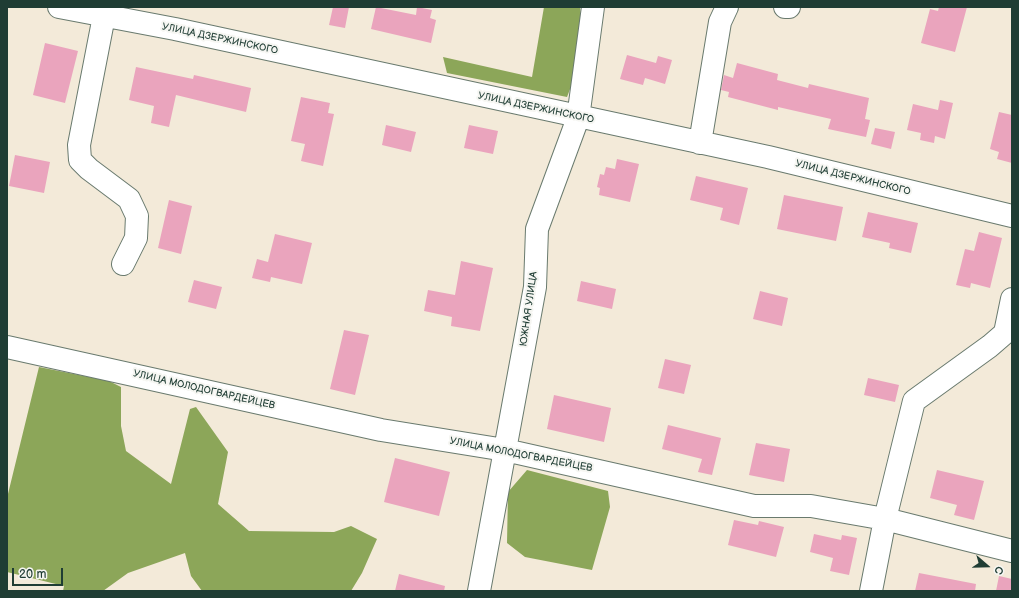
<!DOCTYPE html>
<meta charset="utf-8">
<style>
body{margin:0}
#map{position:relative;width:1019px;height:598px;overflow:hidden;background:#f3ead9;font-family:"Balsamiq Sans",sans-serif}
canvas{display:block}
.frame{position:absolute;inset:0;border:8px solid #1f3d34;pointer-events:none}
.north{position:absolute;left:967px;top:546px;width:40px;height:40px;-webkit-text-stroke:3px #f6f6f2;paint-order:stroke;rotate:110deg;font-size:11px;font-weight:700;line-height:16px;text-align:center;color:#1f3d34}
.north::after{content:'';display:block;margin:auto;width:14px;height:18px;background:#1f3d34;clip-path:polygon(50% 0,100% 100%,50% 72%,0 100%)}
.scale{position:absolute;left:12px;top:568px;width:51px;height:18px;box-sizing:border-box;border:2px solid #1f3d34;border-top:0;padding-left:5px;font-size:12px;line-height:14px;white-space:nowrap;color:#1f3d34;-webkit-text-stroke:3px #f6f6f2;paint-order:stroke}
</style>
<div id="map">
<canvas width="1019" height="598"></canvas>
<div class="frame"></div>
<div class="north">С</div>
<div class="scale">20 m</div>
</div>
<script>
const ctx = document.querySelector('canvas').getContext('2d');
ctx.lineJoin = 'round';
function fill(path, color) { ctx.fillStyle = color; ctx.fill(path, 'evenodd'); }
function trace(path, color, width, dash) { ctx.strokeStyle = color; ctx.lineWidth = width; ctx.lineCap = dash ? 'butt' : 'round'; ctx.setLineDash(dash || []); ctx.stroke(path); }
function write(font, color, halo, rows, align = 'center') {
  ctx.font = font + ' "Balsamiq Sans",sans-serif'; ctx.lineWidth = 4; ctx.setLineDash([]); ctx.textBaseline = 'middle'; ctx.strokeStyle = halo; ctx.fillStyle = color; for (const [text, x, y, turn = 0] of rows) {
    ctx.save(); ctx.translate(x, y); ctx.rotate((+turn || 0) * Math.PI / 180); ctx.textAlign = isNaN(turn) ? turn : align; if (halo) ctx.strokeText(text, 0, 0); ctx.fillText(text, 0, 0); ctx.restore();
  }
}
fill(new Path2D(`
 M544 7H580L581 17 572 84 567 97 447 73 443 57 532 77Z
 M39 367 109 381 121 387V426L126 451 171 484 190 409 196 407 228 452 218 504 249 531 334 532 351 526 377 539 362 573 351 591H202L191 576 185 553 128 573 103 591H63L64 586 7 572V498Z
 M527 470 608 491 610 507 592 570 525 557 507 543 508 492Z`), '#8ca659');
fill(new Path2D(`
 M333 7H349L345 28 329 25Z
 M376 7 416 15 417 7 432 10 430 18 436 20 431 43 371 29Z
 M939 7H967L955 52 921 43 930 9 938 11Z
 M45 43 78 51 65 103 33 95Z
 M627 55 656 63 658 56 672 60 665 84 645 78 643 85 620 79Z
 M737 63 778 74 777 80 808 88 809 84 869 98 865 119 870 120 866 137 828 129 831 119 778 107V110L728 97 729 92 721 90 724 75 733 78Z
 M136 67 193 79 194 75 251 88 246 112 176 95 169 127 151 123 154 106 129 100Z
 M301 97 330 103 328 113 334 114 323 166 301 161 305 144 291 141Z
 M940 100 953 103 945 139 935 136 934 143 920 140 921 133 907 130 913 104 938 110Z
 M999 112 1012 115V163L997 159 999 152 990 149Z
 M386 125 416 132 411 152 382 145Z
 M469 125 498 131 493 154 464 148Z
 M875 128 895 132 891 149 871 144Z
 M15 155 50 162 44 193 9 186Z
 M617 159 639 164 630 202 599 195 600 188 597 187 600 174 604 175 606 167 615 169Z
 M696 176 748 188 739 225 720 220 723 208 690 200Z
 M784 195 843 207 836 241 777 229Z
 M169 200 192 206 181 254 158 248Z
 M868 212 918 223 911 253 889 248 890 243 862 237Z
 M979 232 1002 238 990 288 971 283 970 288 956 285 965 249 974 251Z
 M275 234 312 243 302 284 271 277 270 282 252 278 257 259 268 262Z
 M461 261 493 268 480 331 451 326 452 317 424 311 428 290 455 295Z
 M194 280 222 287 216 309 188 302Z
 M581 281 616 289 612 309 577 301Z
 M760 291 788 298 782 326 753 319Z
 M344 330 369 335 355 395 330 389Z
 M665 359 691 365 684 394 658 388Z
 M868 378 899 385 895 402 864 395Z
 M554 395 611 408 604 442 547 429Z
 M668 425 721 438 712 475 698 472 702 459 662 449Z
 M756 443 790 449 784 482 749 475Z
 M395 458 450 472 439 516 384 502Z
 M937 470 984 481 974 520 954 515 957 505 930 498Z
 M734 520 758 525 759 521 784 527 776 557 728 545Z
 M814 534 841 540 842 535 857 538 849 575 830 571 833 558 810 552Z
 M919 573 976 584 975 591H915Z
 M399 574 445 586 444 591H395Z
 M999 576 1012 579V591H996Z`), '#eaa4bd');
const minor = new Path2D(`
 M59 7 175 29 768 157 1012 216
 M785 7H789
 M104 16 79 145 80 160 89 169 129 199 137 216 136 238 123 264
 M700 143 720 22 727 7
 M7 347 381 430 505 450 754 506H811L885 519 1012 551
 M479 591 535 287 537 229 578 118 593 7
 M871 591 885 519 914 401 990 346 1005 333 1012 299`);
trace(minor, '#697a6e', 24);
trace(minor, '#fff', 22);
write('10px', '#1f3d34', '#f6f6f2', [
 ["УЛИЦА ДЗЕРЖИНСКОГО",220,39,12],
 ["УЛИЦА ДЗЕРЖИНСКОГО",536,108,12],
 ["УЛИЦА ДЗЕРЖИНСКОГО",853,178,14],
 ["ЮЖНАЯ УЛИЦА",529,309,-82],
 ["УЛИЦА МОЛОДОГВАРДЕЙЦЕВ",204,390,13],
 ["УЛИЦА МОЛОДОГВАРДЕЙЦЕВ",521,455,11]
]);
</script>
